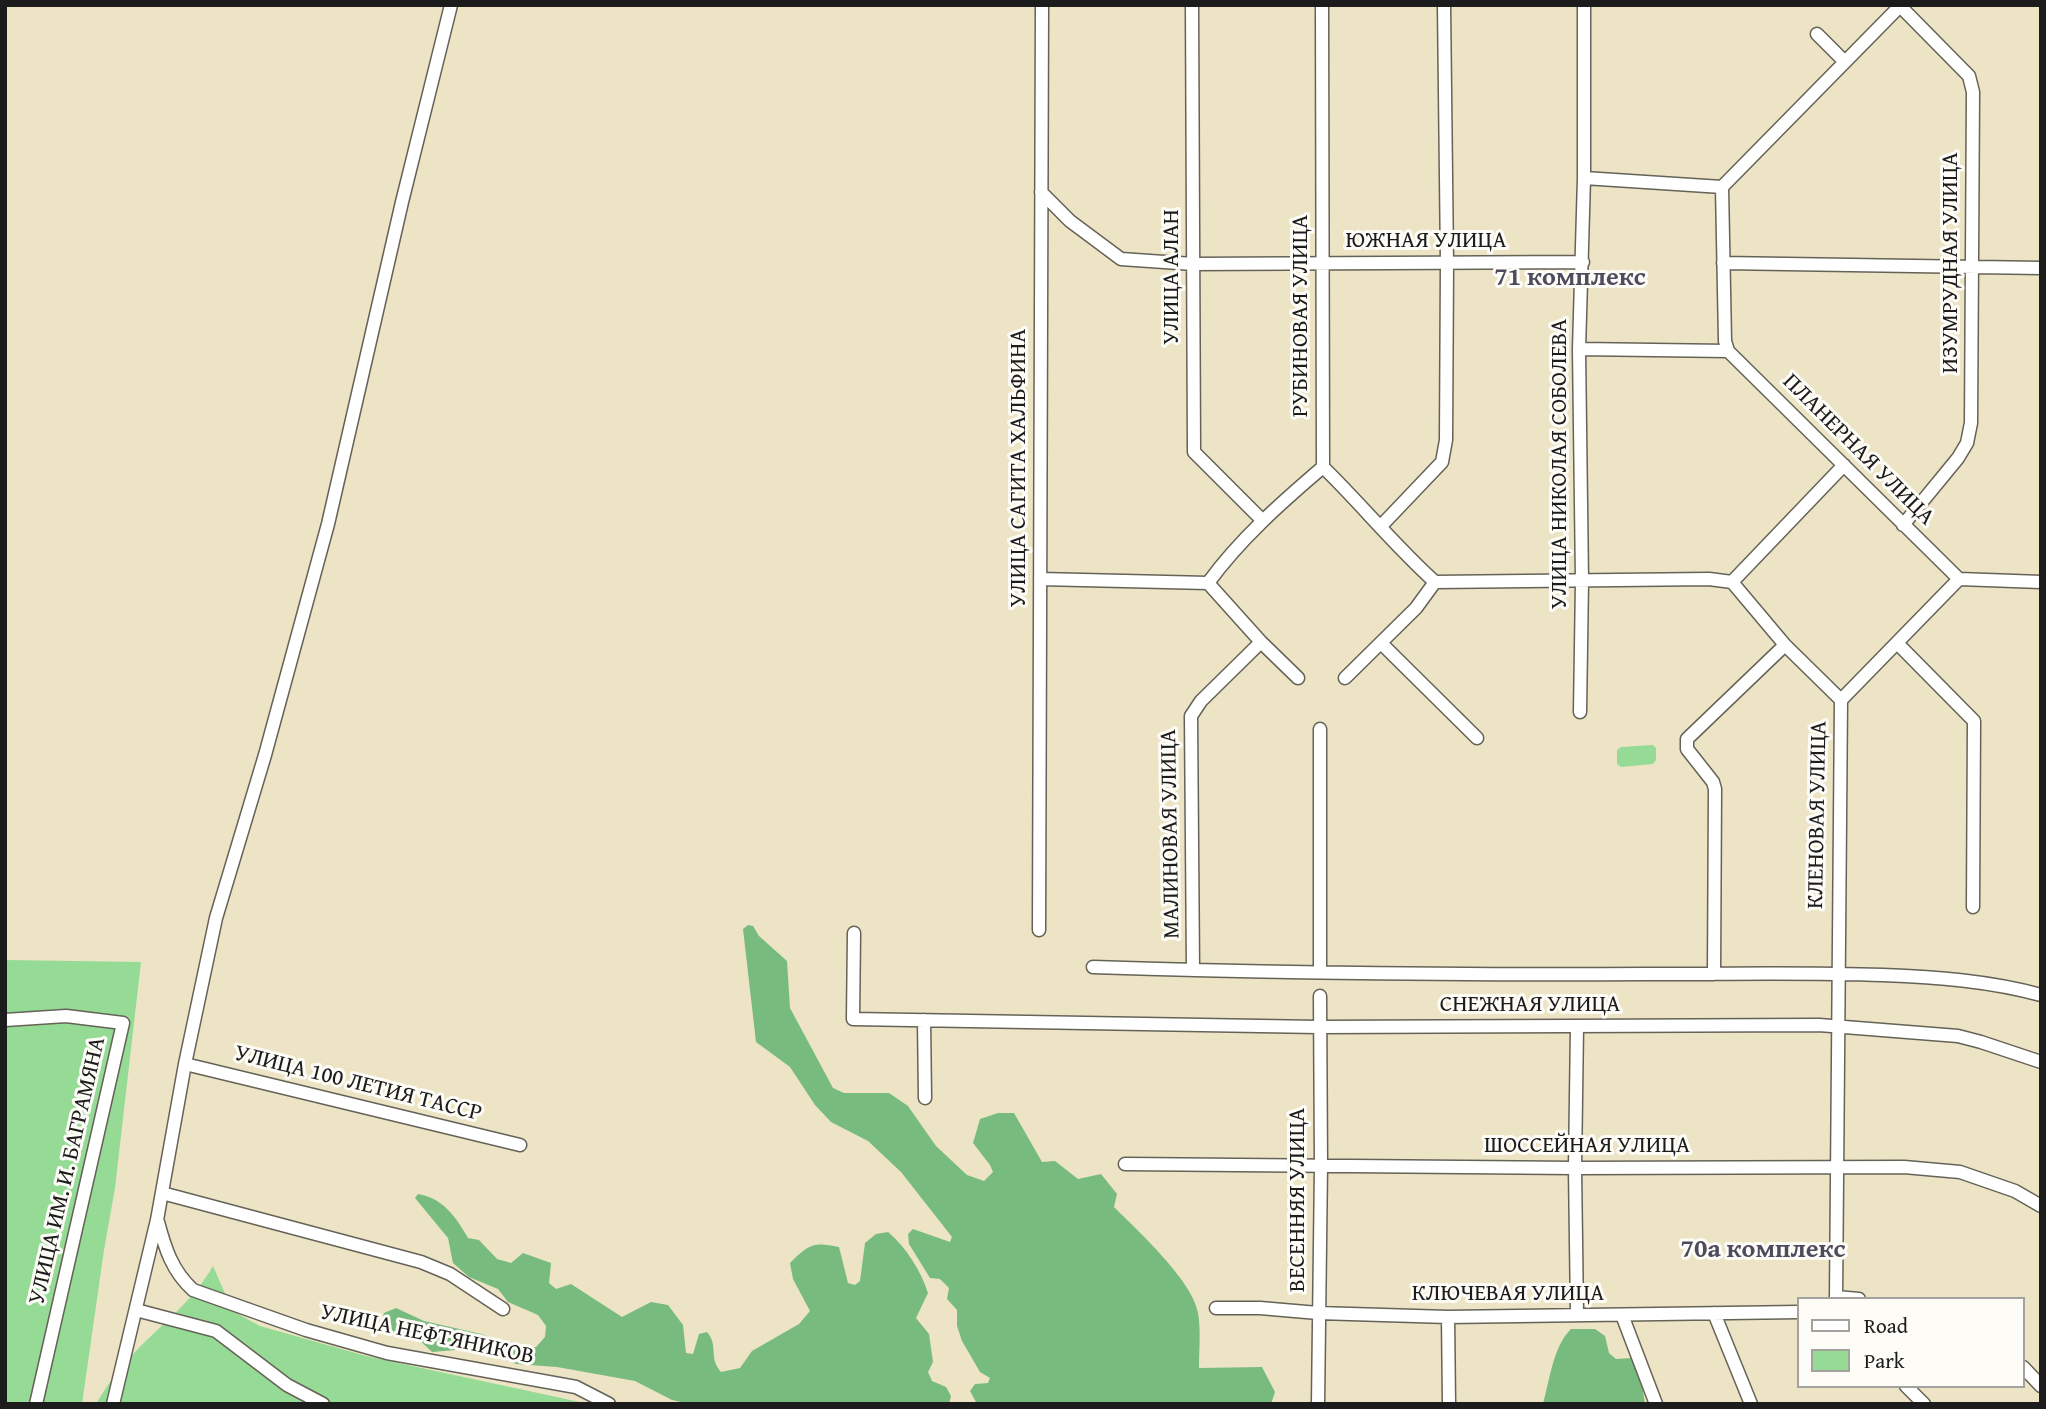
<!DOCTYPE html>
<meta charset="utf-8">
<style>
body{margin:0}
#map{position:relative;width:2046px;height:1409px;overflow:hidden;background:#ece4c5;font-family:"Gentium Book Plus",serif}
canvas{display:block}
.frame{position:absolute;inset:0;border:7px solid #1c1c1c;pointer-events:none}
.legend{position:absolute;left:1797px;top:1297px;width:228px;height:91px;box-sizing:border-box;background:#fdfcf7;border:2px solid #a3a29f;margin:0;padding:9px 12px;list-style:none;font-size:21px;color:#1c1c1c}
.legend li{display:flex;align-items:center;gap:14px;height:35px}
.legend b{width:35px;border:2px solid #a3a29f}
</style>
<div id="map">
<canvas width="2046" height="1409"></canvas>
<div class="frame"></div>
<ul class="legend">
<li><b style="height:9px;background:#fff"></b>Road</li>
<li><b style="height:19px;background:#95db95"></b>Park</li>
</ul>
</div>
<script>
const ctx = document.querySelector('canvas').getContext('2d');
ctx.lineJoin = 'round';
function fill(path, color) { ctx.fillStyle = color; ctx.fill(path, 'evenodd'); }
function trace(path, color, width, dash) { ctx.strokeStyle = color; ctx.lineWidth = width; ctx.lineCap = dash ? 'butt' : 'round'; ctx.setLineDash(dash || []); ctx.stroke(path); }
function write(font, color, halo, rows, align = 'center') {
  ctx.font = font + ' "Gentium Book Plus",serif'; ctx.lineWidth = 6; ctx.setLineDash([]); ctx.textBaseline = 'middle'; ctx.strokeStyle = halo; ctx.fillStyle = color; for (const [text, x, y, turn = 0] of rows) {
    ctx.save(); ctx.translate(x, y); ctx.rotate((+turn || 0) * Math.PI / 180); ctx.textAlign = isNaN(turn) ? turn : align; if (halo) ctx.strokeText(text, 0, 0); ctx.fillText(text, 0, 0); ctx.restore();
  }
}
fill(new Path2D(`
 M1653 745 1656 748V760L1653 764 1621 767 1617 764V750L1621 747Z
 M5 960 141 962 115 1188 104 1250 82 1404H5Z
 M213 1266 227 1298 238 1314 260 1326 366 1356 589 1404H96C107 1385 120 1367 136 1351 163 1323 193 1301 213 1266Z`), '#95db95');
fill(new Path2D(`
 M748 925 753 926 759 936 787 961 790 1008 833 1088 844 1093H889L908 1106 936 1146 967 1175 984 1181 993 1172 990 1165 973 1143 980 1119 998 1113H1014L1042 1162 1055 1161 1078 1179 1101 1174 1117 1194 1114 1207C1137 1230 1193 1281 1198 1313 1201 1330 1199 1350 1199 1368L1262 1367 1275 1392 1271 1404H977L970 1391 975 1384 988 1383 990 1378 980 1372 962 1341 957 1326V1310L947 1299 949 1288 940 1279 930 1278 909 1244 908 1234 913 1229 950 1242 952 1237 901 1172 868 1141 831 1122 815 1105 790 1067 756 1042 743 929Z
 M418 1194C443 1198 456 1217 468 1238L479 1240 497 1259 511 1263 523 1253 551 1263 549 1283 556 1289 571 1284 622 1317 651 1302 668 1305 683 1325 686 1353 693 1354 699 1334 707 1332C719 1346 708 1357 721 1372L740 1368 752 1351 799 1324 810 1311 793 1279 790 1263C808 1245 813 1241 839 1247L848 1283 855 1285 860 1281 865 1243 876 1234 888 1232C906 1247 921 1271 928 1293L916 1318 929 1334 933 1362 928 1372 932 1381 946 1387 951 1396 949 1404H690L672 1400 635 1381 557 1367 516 1364 479 1348 432 1352 414 1335 395 1334 381 1322 384 1313 396 1308 424 1321 481 1334 520 1348 536 1347 545 1337 546 1326 538 1315 508 1302 498 1289 469 1277 453 1263 448 1238 415 1198Z
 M1571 1329H1595L1605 1336 1609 1353 1616 1359 1632 1358 1640 1373 1645 1404H1543C1550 1379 1553 1347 1571 1329Z`), '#78bb7e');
const minor = new Path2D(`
 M1192 5 1194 452 1263 521
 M1322 5 1323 467C1361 504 1395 546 1435 582
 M1900 6 1969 76 1973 92 1971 423 1967 443 1958 458 1903 525
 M1817 34 1845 62
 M1584 178 1722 187
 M1722 187 1901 5
 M1722 187 1725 341 1728 351
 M1041 192 1070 221 1121 259 1193 264 1583 262
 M1723 263 2041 268
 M1579 349 1728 351
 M1728 351 1959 579
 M1381 526 1442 462 1446 440 1447 263 1444 5
 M1040 579 1208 583
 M1959 579 2041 582
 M1435 582 1709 579 1732 582
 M1208 583C1240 539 1282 502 1323 467
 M1208 583 1261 642 1298 678
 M1381 643 1477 738
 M1897 643 1974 721 1973 907
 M1345 678 1416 608 1435 582
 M1841 700 1785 645 1732 582 1844 465
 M1580 712 1582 581 1579 349 1584 178V5
 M1039 930 1042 5
 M854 933 853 1019 1318 1027 1819 1025 1958 1036 1981 1042 2041 1062
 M1093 967C1277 973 1461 975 1645 974 1724 974 1804 972 1883 975 1936 977 1990 981 2041 995
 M1193 970 1191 716 1201 701 1261 642
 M1320 972V729
 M1714 974 1715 789 1713 782 1687 749V739L1785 645
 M5 1020 66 1016 123 1023 36 1404
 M924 1020 925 1098
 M185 1064 520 1145
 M1125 1164 1575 1168 1904 1167 1960 1172 2015 1191 2041 1206
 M162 1193 421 1262 450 1274 503 1309
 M158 1222C165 1248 172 1271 193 1290L306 1330 387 1353 576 1387 609 1404
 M1836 1297 1859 1299
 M1836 1299 1841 700 1959 579
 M1216 1308H1260L1318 1313 1448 1317 1799 1312
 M136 1310 216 1331 287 1385 323 1404
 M1714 1313 1751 1404
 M1577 1314 1575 1168 1577 1026
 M1622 1315 1656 1404
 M1448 1317 1449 1404
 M2023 1367 2041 1386
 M1906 1386 1924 1404
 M113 1404 157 1220 185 1064 216 918 265 755 328 524 402 202 451 5
 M1318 1404 1321 1165 1320 996`);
trace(minor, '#656257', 15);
trace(minor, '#fff', 12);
write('23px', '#1c1c1c', '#fdfcf7', [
 ["ЮЖНАЯ УЛИЦА",1426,241],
 ["ИЗУМРУДНАЯ УЛИЦА",1951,263,-90],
 ["УЛИЦА АЛАН",1172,277,-90],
 ["РУБИНОВАЯ УЛИЦА",1301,316,-90],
 ["ПЛАНЕРНАЯ УЛИЦА",1858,450,45],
 ["УЛИЦА НИКОЛАЯ СОБОЛЕВА",1560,464,-90],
 ["УЛИЦА САГИТА ХАЛЬФИНА",1019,468,-90],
 ["КЛЕНОВАЯ УЛИЦА",1818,815,-89],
 ["МАЛИНОВАЯ УЛИЦА",1171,834,-91],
 ["СНЕЖНАЯ УЛИЦА",1530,1005],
 ["УЛИЦА 100 ЛЕТИЯ ТАССР",358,1084,14],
 ["ШОССЕЙНАЯ УЛИЦА",1587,1146],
 ["УЛИЦА ИМ. И. БАГРАМЯНА",68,1171,-77],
 ["ВЕСЕННЯЯ УЛИЦА",1298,1200,-90],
 ["КЛЮЧЕВАЯ УЛИЦА",1508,1294],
 ["УЛИЦА НЕФТЯНИКОВ",427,1335,12]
]);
write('bold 26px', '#4e4b5e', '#fdfcf7', [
 ["71 комплекс",1570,278],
 ["70а комплекс",1763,1250]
]);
</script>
